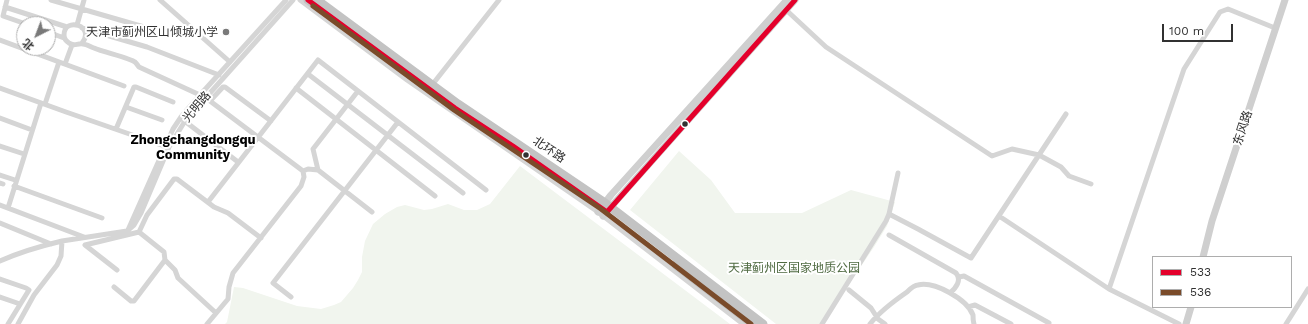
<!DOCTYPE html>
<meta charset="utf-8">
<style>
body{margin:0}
#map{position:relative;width:1308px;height:324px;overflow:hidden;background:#fff;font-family:"Work Sans","Noto Sans SC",sans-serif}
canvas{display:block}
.legend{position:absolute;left:1152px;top:256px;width:140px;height:52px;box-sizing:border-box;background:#fff;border:1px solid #adadad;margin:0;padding:5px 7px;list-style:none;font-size:12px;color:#313131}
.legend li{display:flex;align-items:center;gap:8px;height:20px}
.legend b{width:20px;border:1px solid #adadad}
.north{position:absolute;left:16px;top:16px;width:40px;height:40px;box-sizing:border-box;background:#fff;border:1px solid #adadad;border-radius:50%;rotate:222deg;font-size:11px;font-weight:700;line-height:16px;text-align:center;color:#313131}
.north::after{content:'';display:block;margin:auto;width:14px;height:18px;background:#797979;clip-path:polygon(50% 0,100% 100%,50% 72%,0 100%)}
.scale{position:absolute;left:1162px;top:24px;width:71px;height:18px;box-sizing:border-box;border:2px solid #313131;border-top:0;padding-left:5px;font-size:12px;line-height:14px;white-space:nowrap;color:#313131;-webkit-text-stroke:3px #fff;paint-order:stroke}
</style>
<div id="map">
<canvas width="1308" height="324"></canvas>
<ul class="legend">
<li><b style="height:5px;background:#e4002b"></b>533</li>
<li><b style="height:5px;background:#7a4b2a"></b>536</li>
</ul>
<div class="north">北</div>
<div class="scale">100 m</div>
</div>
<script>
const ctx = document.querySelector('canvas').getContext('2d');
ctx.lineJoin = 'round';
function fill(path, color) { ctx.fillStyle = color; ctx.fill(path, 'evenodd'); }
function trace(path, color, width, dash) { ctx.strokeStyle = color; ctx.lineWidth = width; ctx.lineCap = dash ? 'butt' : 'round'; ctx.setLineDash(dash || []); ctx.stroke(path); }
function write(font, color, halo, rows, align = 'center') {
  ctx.font = font + ' "Work Sans","Noto Sans SC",sans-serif'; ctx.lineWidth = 4; ctx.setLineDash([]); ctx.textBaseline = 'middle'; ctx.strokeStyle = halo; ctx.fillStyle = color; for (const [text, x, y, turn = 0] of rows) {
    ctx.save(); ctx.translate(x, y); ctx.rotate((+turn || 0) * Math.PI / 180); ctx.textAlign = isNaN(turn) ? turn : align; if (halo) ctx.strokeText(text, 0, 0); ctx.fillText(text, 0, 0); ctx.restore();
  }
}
fill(new Path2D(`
 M679 151 711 180 735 213H802L851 190 895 202 887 226 874 247 822 324H776L630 210Z
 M520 166 730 324H225L227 322 234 287 243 288 297 306 321 309 334 305 341 302 353 288 358 280 362 272V257L365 241 373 224 385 214 397 207 405 205 424 210 432 209 448 204 464 210H477L490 204Z`), '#f1f5ee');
trace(new Path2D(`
 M7 0 3 16 26 24
 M51 0 151 29
 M160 0 230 62
 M300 0 407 80 598 212 743 324
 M5 7 67 27
 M784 8 826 47 992 156 1012 149 1039 155 1061 167 1069 176 1091 184
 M77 25 84 0
 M82 28 147 47 219 75
 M48 32 64 38
 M0 40 124 86
 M82 43C96 26 64 16 64 35 64 39 66 41 69 43 74 47 77 43 83 44 86 44 91 47 94 48 103 52 130 58 135 62 137 64 138 66 139 67L200 95
 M65 64 72 45
 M308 74 463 193
 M432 85 499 0
 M0 88 66 112 164 146
 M296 88 435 196
 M45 104 59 62
 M126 107 162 120
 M0 118 32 130
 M182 119 238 162
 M116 129 134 87H136L173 102
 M0 146 24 154
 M318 170 313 149 358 91
 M303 171 308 169 318 170 372 212
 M0 175 15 180
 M0 183 3 184
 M14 186 102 218
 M208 202 318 60 486 190
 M0 205 84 237
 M8 208 41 103
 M889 214 918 229 971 258 1066 114
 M999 216 1109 289 1179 324
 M0 223 51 244
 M128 230 173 129 181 117 200 95 286 0
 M139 232 164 252 165 260 175 270 178 278 216 313
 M889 235 956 273C962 280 956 288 950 293
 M0 261C20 252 41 246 62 241
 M117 270 85 245 139 232 147 215 174 179H177L214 207 228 213 261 238
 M959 277 964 276 1049 323
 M0 279 26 288 29 290 8 324
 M114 287 131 301H134L165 260
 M1109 289 1184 69 1220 12 1228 9 1275 28
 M849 290 871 308 878 319 885 324
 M0 297 20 304
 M291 297 273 283 398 122
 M968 307 975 305 1011 324
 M18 324 34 295 57 265 61 256 62 241 127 231 134 225 141 213 169 147 185 121 293 0
 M207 324 228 299 229 287 233 273 301 186 304 177 303 171 210 101 223 87H225L271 121
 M822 324 886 221 889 214 898 173
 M870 324C880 311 894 301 907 292 910 289 914 285 918 285 934 281 967 299 973 315 973 317 973 321 974 324
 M1286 324 1308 289`), '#d5d5d5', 5);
trace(new Path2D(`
 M598 212 611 195 787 0
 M603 216 617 200 795 0
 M1203 257 1212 221 1285 0
 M1186 324 1191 307`), '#cfcfcf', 7);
trace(new Path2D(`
 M308 0 320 9
 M317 0 458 104 605 203 763 324
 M676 265 753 324`), '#c3c3c3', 9);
trace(new Path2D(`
 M308 0 455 108 513 146 607 212 795 0`), '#e4002b', 5);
trace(new Path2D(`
 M313 6 454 110 601 209 751 324`), '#7a4b2a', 5);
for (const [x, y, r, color] of [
 [226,32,4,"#797979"],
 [685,124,3.5,"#313131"],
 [526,155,3.5,"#313131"]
]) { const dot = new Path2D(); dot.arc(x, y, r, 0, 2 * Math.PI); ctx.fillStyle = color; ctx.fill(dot); trace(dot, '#fff', 1.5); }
write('12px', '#313131', '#fff', [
 ["天津市蓟州区山倾城小学",218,32]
], 'right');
write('12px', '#313131', '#fff', [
 ["光明路",197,107,-50],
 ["东风路",1243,128,-72],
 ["北环路",549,150,34]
]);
write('12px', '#4f6a41', '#fff', [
 ["天津蓟州区国家地质公园",794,268]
]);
write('bold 13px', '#000', '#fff', [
 ["Zhongchangdongqu",193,140],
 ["Community",193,155]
]);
</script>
